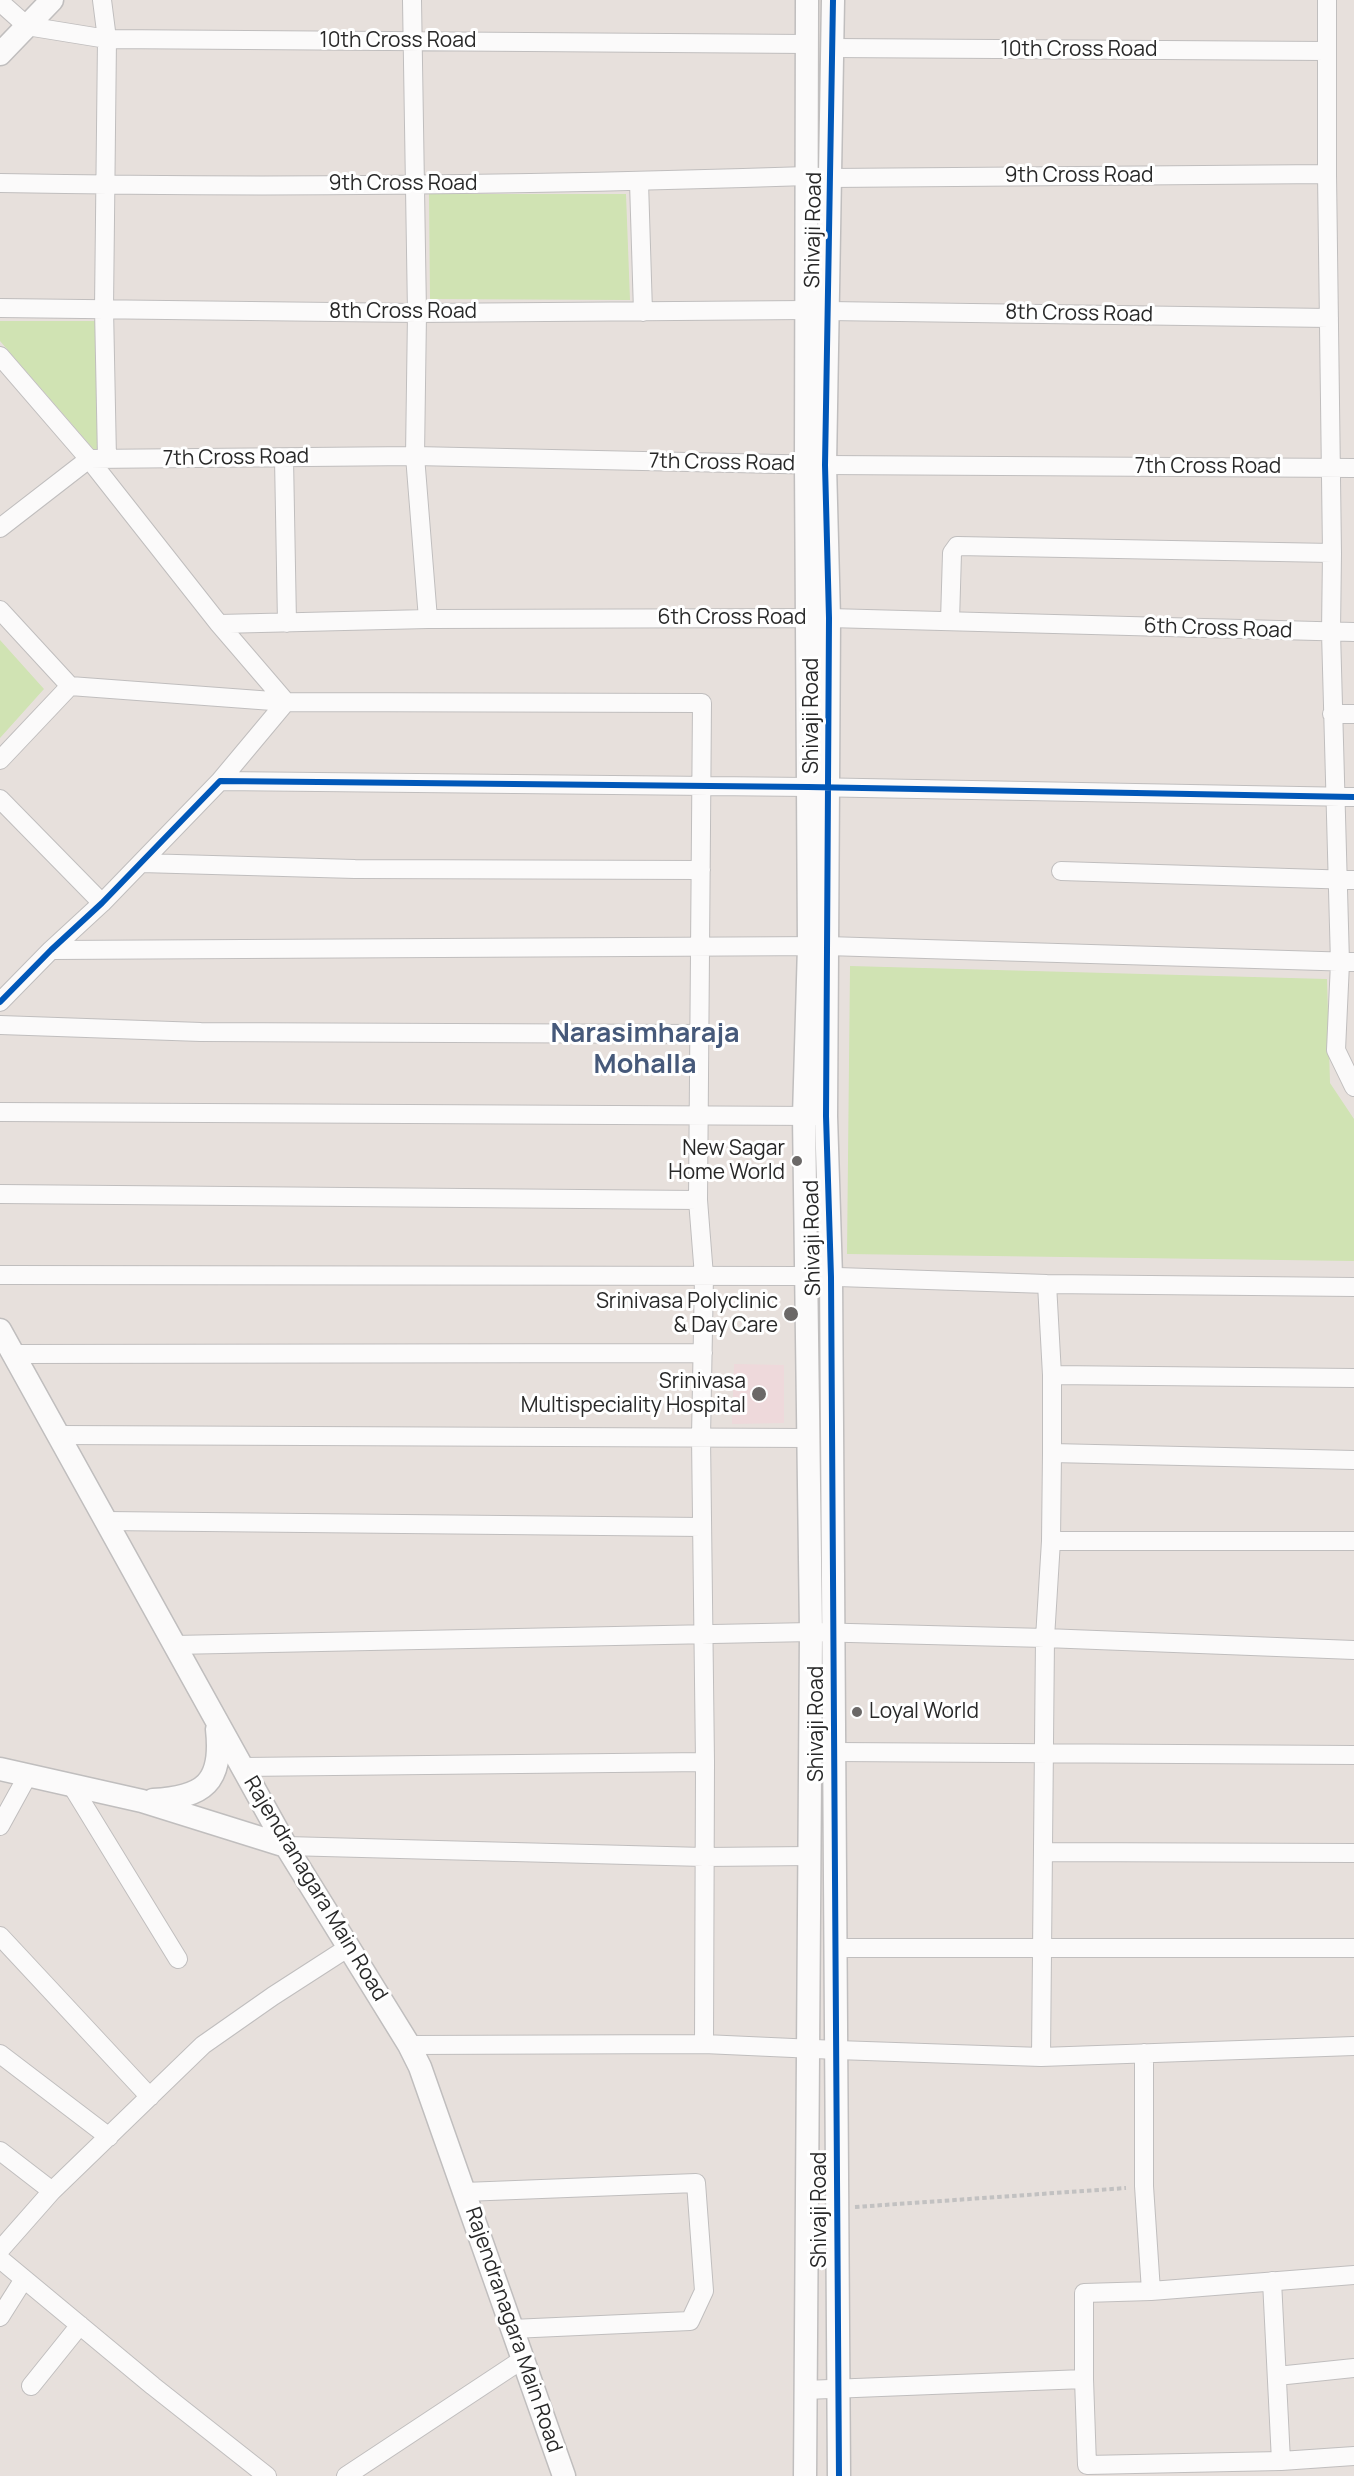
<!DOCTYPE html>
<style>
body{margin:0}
canvas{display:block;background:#e7e0dc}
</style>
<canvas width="1354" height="2476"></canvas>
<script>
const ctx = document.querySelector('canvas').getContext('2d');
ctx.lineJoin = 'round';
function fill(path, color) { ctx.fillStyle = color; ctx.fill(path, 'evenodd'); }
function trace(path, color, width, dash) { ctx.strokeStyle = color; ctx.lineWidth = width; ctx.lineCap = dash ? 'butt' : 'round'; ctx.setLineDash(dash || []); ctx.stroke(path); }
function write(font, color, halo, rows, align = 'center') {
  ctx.font = font + ' Manrope,sans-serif'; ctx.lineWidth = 6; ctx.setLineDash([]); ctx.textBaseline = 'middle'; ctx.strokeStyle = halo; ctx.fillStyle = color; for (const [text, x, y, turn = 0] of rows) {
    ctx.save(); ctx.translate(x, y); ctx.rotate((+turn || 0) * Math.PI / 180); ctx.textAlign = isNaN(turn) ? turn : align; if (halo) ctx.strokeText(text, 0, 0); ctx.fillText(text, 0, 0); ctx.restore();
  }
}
fill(new Path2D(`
 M734 1364 784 1365V1423L732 1424Z`), '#eed9db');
fill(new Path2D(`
 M429 194H626L630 300 430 299Z
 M0 321H98L97 453 0 341Z
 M0 640 44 689 0 738Z
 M850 966 1327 979 1330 1083 1354 1119V1261L847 1254Z`), '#d0e3b3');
const minor = new Path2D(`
 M102 0 107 39 104 308 107 459
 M412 0 417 313 415 456 428 619
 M1327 0V174L1332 553 1331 632 1340 963 1336 1050 1354 1087
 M0 2 27 26 107 39 807 44
 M832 48 1327 51
 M639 182 643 312
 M0 183C269 188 538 185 807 176L831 178 1327 174
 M0 308 417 313 806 310
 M828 311 1329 318
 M0 356 89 459 219 624 286 702 220 781
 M284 458 287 623
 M89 459 415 456 825 465 1354 468
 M0 528 89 459
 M0 610 70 686 0 760
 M950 621 952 553 957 546 1332 553
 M219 624 428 619 829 618 1354 632
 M70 686 286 702 702 703 698 1200 704 1276 701 1437 705 1762 704 2044
 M1332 714H1354
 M0 799 102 903
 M141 863 355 869 701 870
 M1061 871 1354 880
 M51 950 827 946 1354 962
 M0 1002 51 950 102 903 220 781 808 787 1354 797
 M0 1025 201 1032 700 1034
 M0 1112 817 1116
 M0 1194 698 1200
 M0 1275 808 1276 1047 1284 1354 1287
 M13 1354 703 1353
 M1052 1375 1354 1378
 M58 1435 809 1438
 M1052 1453 1354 1460
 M105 1521 702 1527
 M1051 1541H1354
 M174 1645 811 1632 1045 1638 1354 1650
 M834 1752 1354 1755
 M242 1767 705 1762
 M72 1786 178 1959
 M0 1826 28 1775
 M286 1846 704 1857 810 1856
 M1043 1852 1354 1853
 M0 1936 150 2097
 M836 1948H1354
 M409 2045 704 2044 837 2050 1041 2057 1354 2046
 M0 2054 109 2137
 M1041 2057 1045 1638 1051 1541 1052 1453V1375L1047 1284
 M0 2151 52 2191
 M464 2192 696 2183 704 2291 690 2321 512 2329
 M0 2250 52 2191 203 2045 273 1996 349 1947
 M0 2259 153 2386 267 2476
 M1272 2281 1281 2461
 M1151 2291 1354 2275
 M0 2317 24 2279
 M1277 2376 1354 2368
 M1084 2379 1087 2465 1281 2461 1354 2456
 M31 2386 80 2325
 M805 2390 1084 2379V2293L1151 2291 1144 2186V2053
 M346 2476 523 2359`);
const tertiary = new Path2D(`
 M833 0 825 465 829 618 826 1116 831 1277 839 2476
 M0 54 52 0
 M0 1330 286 1846 409 2045 420 2067 564 2476
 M0 1769 142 1801 286 1846
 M153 1800C204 1797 223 1783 217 1729
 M805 2476 811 1632 804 1116 809 946 806 464 807 0`);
trace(minor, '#c0bebe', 20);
trace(tertiary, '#c0bebe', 25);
trace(new Path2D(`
 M855 2207 1126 2188`), '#c2c1c1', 4, [4.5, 3]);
trace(minor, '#fbfafa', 18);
trace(tertiary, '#fbfafa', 22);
trace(new Path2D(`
 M833 0 825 465 829 618 826 1116 831 1277 839 2476
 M0 1002 51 950 102 903 220 781 808 787 1354 797`), '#0057b8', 6);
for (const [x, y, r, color] of [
 [797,1161,6,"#6b6867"],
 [791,1314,8,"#6b6867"],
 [759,1394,8,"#6b6867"],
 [857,1712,6,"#6b6867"]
]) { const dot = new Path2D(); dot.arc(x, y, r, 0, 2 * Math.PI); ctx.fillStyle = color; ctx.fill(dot); trace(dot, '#fff', 2); }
write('21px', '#282828', '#fff', [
 ["10th Cross Road",398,41],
 ["10th Cross Road",1079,50],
 ["9th Cross Road",1079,176],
 ["9th Cross Road",403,184],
 ["Shivaji Road",814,230,-89],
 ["8th Cross Road",403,312],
 ["8th Cross Road",1079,314,1],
 ["7th Cross Road",236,458,-1],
 ["7th Cross Road",722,463,1],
 ["7th Cross Road",1208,467],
 ["6th Cross Road",732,618],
 ["6th Cross Road",1218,629,2],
 ["Shivaji Road",812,716,-90],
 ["Shivaji Road",813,1238,-91],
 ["Shivaji Road",817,1724,-90],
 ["Rajendranagara Main Road",315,1889,59],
 ["Shivaji Road",820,2210,-90],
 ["Rajendranagara Main Road",513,2330,71]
]);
write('21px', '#282828', '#fff', [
 ["New Sagar",785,1149],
 ["Home World",785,1173],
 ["Srinivasa Polyclinic",778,1302],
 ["& Day Care",778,1326],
 ["Srinivasa",746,1382],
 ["Multispeciality Hospital",746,1406],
 ["Loyal World",869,1712,"left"]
], 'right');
write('bold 27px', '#46597a', '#fff', [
 ["Narasimharaja",645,1034],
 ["Mohalla",645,1065]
]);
</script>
